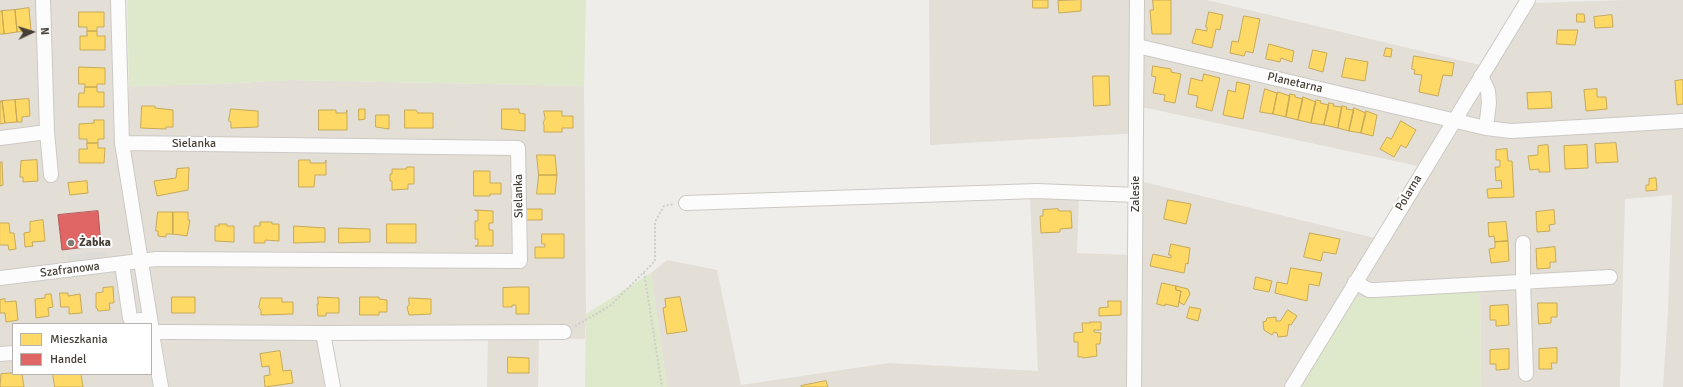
<!DOCTYPE html>
<meta charset="utf-8">
<style>
body{margin:0}
#map{position:relative;width:1683px;height:387px;overflow:hidden;background:#efede9;font-family:Signika,sans-serif}
canvas{display:block}
.legend{position:absolute;left:12px;top:323px;width:140px;height:52px;box-sizing:border-box;background:#fff;border:1px solid #b5b2af;margin:0;padding:5px 7px;list-style:none;font-size:12px;color:#453e36}
.legend li{display:flex;align-items:center;gap:8px;height:20px}
.legend b{width:20px;border:1px solid #b5b2af}
.north{position:absolute;left:12px;top:12px;width:40px;height:40px;-webkit-text-stroke:3px #fff;paint-order:stroke;rotate:86deg;font-size:11px;font-weight:700;line-height:16px;text-align:center;color:#453e36}
.north::after{content:'';display:block;margin:auto;width:14px;height:18px;background:#453e36;clip-path:polygon(50% 0,100% 100%,50% 72%,0 100%)}
</style>
<div id="map">
<canvas width="1683" height="387"></canvas>
<ul class="legend">
<li><b style="height:11px;background:#ffd966"></b>Mieszkania</li>
<li><b style="height:11px;background:#e06666"></b>Handel</li>
</ul>
<div class="north">N</div>
</div>
<script>
const ctx = document.querySelector('canvas').getContext('2d');
ctx.lineJoin = 'round';
function fill(path, color) { ctx.fillStyle = color; ctx.fill(path, 'evenodd'); }
function trace(path, color, width, dash) { ctx.strokeStyle = color; ctx.lineWidth = width; ctx.lineCap = dash ? 'butt' : 'round'; ctx.setLineDash(dash || []); ctx.stroke(path); }
function write(font, color, halo, rows, align = 'center') {
  ctx.font = font + ' Signika,sans-serif'; ctx.lineWidth = 4; ctx.setLineDash([]); ctx.textBaseline = 'middle'; ctx.strokeStyle = halo; ctx.fillStyle = color; for (const [text, x, y, turn = 0] of rows) {
    ctx.save(); ctx.translate(x, y); ctx.rotate((+turn || 0) * Math.PI / 180); ctx.textAlign = isNaN(turn) ? turn : align; if (halo) ctx.strokeText(text, 0, 0); ctx.fillText(text, 0, 0); ctx.restore();
  }
}
fill(new Path2D(`
 M0 0H113L146 324H13V374H151V355L156 387H0Z
 M929 0H1207L1480 65 1521 0 1535 3 1624 0H1683V387H1663L1668 310 1672 195 1625 199 1620 387H1481L1480 291 1352 298 1302 387H667L651 273 667 260 717 270 741 385 889 363 1038 371 1030 199 1079 197 1077 253 1130 255 1140 181 1375 238 1418 166 1142 107V133L930 145Z
 M290 80 584 86 586 314 585 339H539L538 387H487L488 339H331L339 387H169L129 147V86L219 84Z`), '#e3dfd7');
fill(new Path2D(`
 M127 0H586L584 86 290 80 219 84 129 86Z
 M651 273 667 387H585L586 314Z
 M1480 291 1481 387H1302L1352 298Z`), '#dde9ca');
fill(new Path2D(`
 M106 251 107 260 68 263 67 255Z`), '#dedcd9');
const homes = new Path2D(`
 M1033 0H1048V8H1033Z
 M1081 0V11L1059 13 1058 1Z
 M1153 0H1171V34H1152L1150 10H1153Z
 M29 8 31 31 17 32 15 10Z
 M15 10 17 32 4 34 2 11Z
 M0 11H2L4 34H0Z
 M79 12H104V27H97V31H87V27H79Z
 M1209 12 1223 15 1220 30 1216 29 1212 48 1192 43 1196 29 1207 31V27H1206Z
 M1577 14H1584L1585 22H1577Z
 M1612 15 1613 27 1595 28 1594 17Z
 M1244 16 1260 19 1253 53 1246 51 1244 56 1230 53 1232 41 1238 42Z
 M1558 30H1578L1575 45 1557 44Z
 M87 31H97V36H105V50H80V36H87Z
 M1269 44 1294 51 1292 62 1281 58 1280 62 1266 59Z
 M1386 48 1392 49 1391 57 1384 56Z
 M1313 50 1327 53 1323 72 1309 68Z
 M1414 56 1454 63 1452 76 1443 75 1438 96 1419 92 1422 75 1414 74 1415 70 1412 69Z
 M1346 58 1368 62 1365 81 1342 77Z
 M1153 66 1171 69V72L1181 74 1175 103 1164 101 1165 95 1153 93 1156 77 1152 76Z
 M79 67 105 68V84H97V87H85V84H79Z
 M1204 74 1220 78 1212 111 1196 107 1198 96 1188 94 1191 78 1202 81Z
 M1093 76H1109L1110 105 1094 106Z
 M1683 80V104L1677 105 1675 81Z
 M1237 82 1250 85 1243 119 1223 115 1228 90 1235 92Z
 M85 87H97V92H104V107H78L79 93H84Z
 M1265 89 1277 93 1273 114 1260 112Z
 M1597 89V97H1606L1607 109 1586 111 1584 90Z
 M1278 92 1290 96 1286 117 1273 114Z
 M1551 92 1552 108 1528 109 1527 93Z
 M1290 94 1295 95V97L1303 99 1298 120 1286 117Z
 M1303 97 1316 102 1311 123 1298 120Z
 M29 99 30 116 22 117V122H17L15 100Z
 M15 100 17 122 5 123 2 101Z
 M1316 100 1321 101 1320 103 1329 105 1324 125 1311 123Z
 M2 101 5 123 0 124V102Z
 M1329 103 1334 104 1333 106 1342 107 1338 128 1324 125Z
 M142 106H155V108L173 110V127H166V129L141 128Z
 M1342 106 1347 107 1346 109 1354 110 1349 131 1338 128Z
 M1354 108 1366 113 1361 133 1349 131Z
 M231 109 258 111V127L231 128V122L229 121Z
 M359 109H365V119L359 120Z
 M502 109H519V113L525 114V131L502 129Z
 M319 110H336V113H346L347 110V130H319Z
 M405 110H416L418 113H433V128H405Z
 M544 111H562V116H573V128H562V132H544V125L543 123 545 119Z
 M1366 111 1377 115 1373 136 1361 133Z
 M376 115H389V129L376 127Z
 M94 120H104V139H98V143H87V139H79V124L94 123Z
 M1401 121 1416 130 1406 148 1401 145 1394 157 1380 149 1387 137 1391 139Z
 M87 143H98V148H105L104 163H79V149H87Z
 M1616 143 1618 162 1596 163 1595 144Z
 M1548 145 1550 172H1539V169L1530 170 1528 156 1538 155V146Z
 M1587 145 1588 168 1565 169 1564 146Z
 M1507 149 1508 161H1512L1514 197 1488 198 1487 189 1502 188 1501 180 1496 181 1495 167H1500V160H1496V150Z
 M537 155H555L557 175H539Z
 M37 160 38 181 23 182V177H20L21 161Z
 M299 160H310V163H325L326 160V175H315L314 187H299Z
 M2 162 3 185 0 186V163Z
 M407 167H414V184H408V189L392 190V181H390V174H392V169H406Z
 M189 168 188 190 157 196 154 181 176 178 177 169Z
 M474 171H490V183H501V194H490V196H474Z
 M539 175H557L555 194H537Z
 M1656 178 1657 190 1646 191V185H1649V179Z
 M87 181 88 193 70 195 68 183Z
 M1168 200 1191 204 1186 224 1164 219Z
 M525 209H542V220H525Z
 M1058 209 1059 211H1071L1072 228 1060 229V232L1041 233 1040 216H1043V210Z
 M475 210 493 211V223H489V230H493V246H475L478 245V239H475V221H478V212Z
 M1554 210 1555 224 1549 225 1550 231 1537 232 1536 212Z
 M158 212H173V234H166V237L158 236V231H156Z
 M173 212H188V220H190L187 236 173 234Z
 M43 220 45 241 32 242 33 246 25 247 24 233 30 232V222Z
 M260 222H272V224H279V241L265 240V243H254V226H260Z
 M1506 222 1508 241 1495 242 1494 236 1489 237 1488 223Z
 M0 223H9L10 233H14L16 249 9 250 8 245H0Z
 M219 224H227V226H234V242L215 241V226H219Z
 M387 224H416V243H387Z
 M294 226 325 228V242L294 243Z
 M339 228 370 229V242L339 243Z
 M1310 233 1340 239 1336 254 1323 252 1321 261 1304 257Z
 M542 234H564V258H535V247H545V244H542Z
 M1508 241 1509 261 1491 263 1489 249 1495 248V242Z
 M1171 244 1190 248 1188 264 1186 263 1184 273 1150 266 1153 254 1171 258V255H1169Z
 M1555 247 1556 262H1550V268L1537 269 1536 249Z
 M1291 268 1322 273 1319 286 1309 284 1307 301 1275 293 1277 282 1287 284Z
 M1256 277 1272 281 1269 292 1254 289Z
 M1162 283 1176 286V290L1181 291 1178 307 1165 304V306L1157 304Z
 M1176 286 1188 289 1190 294 1184 305 1179 302 1181 291 1176 290Z
 M113 287 114 303H109L110 310 98 311 97 308H96V293L103 292V288Z
 M516 287H529V314H516V305H512V307H503V288Z
 M60 293H68V296L80 294 82 313 69 314V307H61Z
 M51 294 53 307 48 308 49 316 36 318 35 299 45 298V295Z
 M172 297H195V313H172Z
 M318 297 339 298V313H326V316H318L317 304H318Z
 M360 297H379V299L387 300V312H379V315H360Z
 M680 297 687 331 667 334 663 308 666 307 665 299Z
 M261 298H282V302H293V314L261 315V310L259 308Z
 M409 298 431 299V314L409 315 407 307 409 305Z
 M5 299V302L16 301 18 320 6 322 5 313H0V300Z
 M1108 301H1121V315L1099 316V308L1108 307Z
 M1538 303H1557V317H1551V323L1539 324Z
 M1508 305 1509 325 1496 326V320H1490V306Z
 M1190 307 1201 309 1198 321 1187 318Z
 M1288 310 1297 316 1291 325 1289 324 1287 336 1278 337 1277 333 1274 332 1272 335 1264 330 1263 322 1266 321 1267 318 1276 317V321H1280Z
 M1090 322H1101V330H1094V332L1101 333 1100 344H1096L1097 356 1083 358V357H1078V342H1074V333L1083 332 1082 323H1090Z
 M1557 348V363H1551L1552 369H1539V349Z
 M1509 349V369L1496 370V364H1490V350Z
 M280 351 283 371 291 370 293 383 265 387 264 376 270 375 269 366 262 367 260 354Z
 M508 357 529 358V373H508Z
 M13 373 22 374 24 387H0L1 374Z
 M53 374H81L83 387H55Z
 M826 381 828 387H801V386Z`);
fill(homes, '#ffd966');
trace(homes, '#c7aa58', 1);
const shops = new Path2D(`
 M98 211 101 245 62 250 58 215Z`);
fill(shops, '#e06666');
trace(shops, '#b25a58', 1);
const minor = new Path2D(`
 M118 0 122 143 151 324
 M1137 46 1486 128 1511 131 1683 121
 M1481 76 1488 91 1489 103 1486 128
 M47 132 51 175
 M0 138 47 132 43 0
 M686 203 1037 191 1136 195
 M1523 243V282L1526 374
 M122 264 130 318 133 321 150 319
 M0 278 156 259 520 261 518 148 122 143
 M1355 282 1369 290H1375L1610 277
 M151 328 161 387
 M323 333 333 387
 M151 337 158 332H172L323 333 564 332
 M0 354 13 353
 M1134 387 1137 0
 M1292 387 1528 0`);
trace(minor, '#ccc9c5', 16);
trace(new Path2D(`
 M644 272 662 387
 M575 326 610 306 655 261V222L664 206 674 204`), '#d0cdcb', 2, [2, 2]);
trace(minor, '#fdfcfc', 14);
for (const [x, y, r, color] of [
 [71,243,4,"#807b75"]
]) { const dot = new Path2D(); dot.arc(x, y, r, 0, 2 * Math.PI); ctx.fillStyle = color; ctx.fill(dot); trace(dot, '#fff', 1.5); }
write('12px', '#453e36', '#fff', [
 ["Planetarna",1295,83,13],
 ["Sielanka",194,144],
 ["Polarna",1409,193,-59],
 ["Zalesie",1136,194,-90],
 ["Sielanka",519,196,-91],
 ["Szafranowa",70,270,-7]
]);
write('bold 12px', '#453e36', '#fff', [
 ["Żabka",79,243]
], 'left');
</script>
